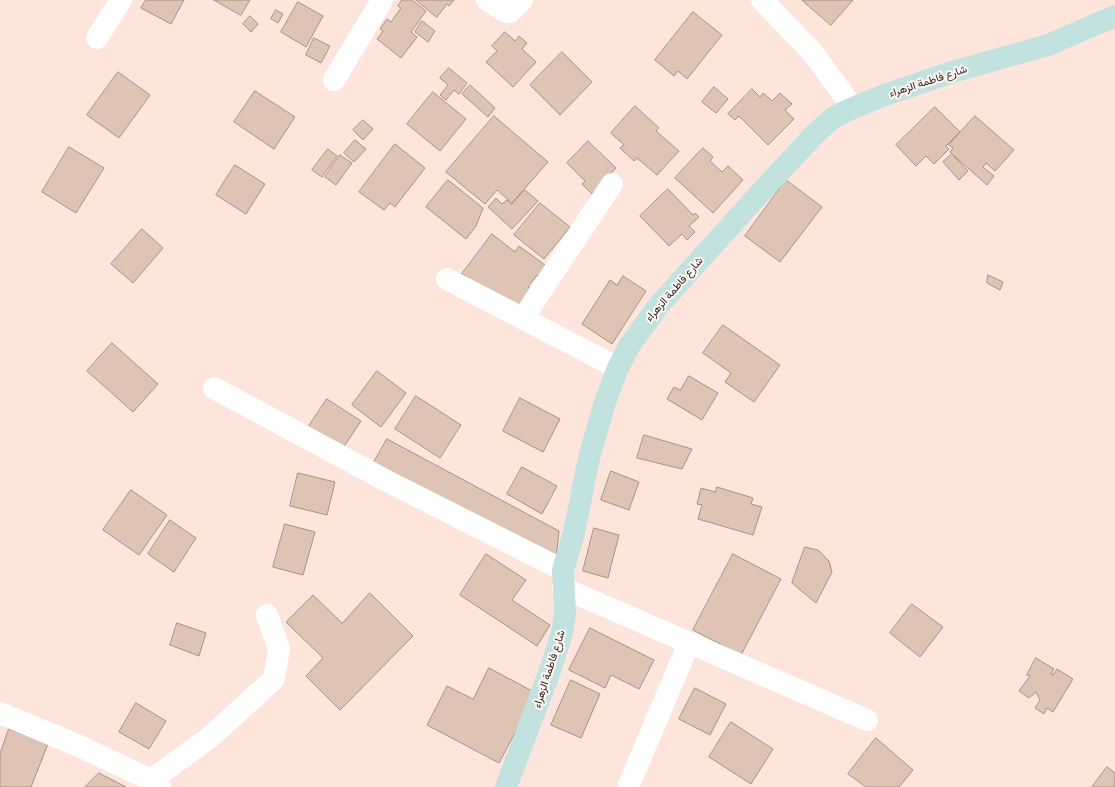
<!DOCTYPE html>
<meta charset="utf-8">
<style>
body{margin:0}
canvas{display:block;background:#fde5dc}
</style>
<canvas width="1115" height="787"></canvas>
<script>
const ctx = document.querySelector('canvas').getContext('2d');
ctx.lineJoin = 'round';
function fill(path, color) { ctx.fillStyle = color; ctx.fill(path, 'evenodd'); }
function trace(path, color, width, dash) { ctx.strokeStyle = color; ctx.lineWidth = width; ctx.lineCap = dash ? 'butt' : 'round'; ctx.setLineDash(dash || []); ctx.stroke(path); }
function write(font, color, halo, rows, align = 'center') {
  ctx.font = font + ' "Exo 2",Vazirmatn,sans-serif'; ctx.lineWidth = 4; ctx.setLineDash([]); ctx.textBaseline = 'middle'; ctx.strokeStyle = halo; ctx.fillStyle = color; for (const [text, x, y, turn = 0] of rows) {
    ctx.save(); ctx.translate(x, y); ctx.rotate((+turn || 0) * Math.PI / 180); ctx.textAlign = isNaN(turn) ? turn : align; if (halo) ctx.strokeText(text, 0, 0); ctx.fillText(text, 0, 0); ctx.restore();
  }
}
const building = new Path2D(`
 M146 0H184L171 24 141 8Z
 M214 0H250L241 15Z
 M402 0H412L426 11 411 32 417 37 401 58 377 39 383 31 380 29 387 19 391 22 401 8 398 6Z
 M416 0H454L449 6 447 4 437 17Z
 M802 0H853L831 25Z
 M298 2 323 16 306 47 281 32Z
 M276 10 283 14 278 23 271 19Z
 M693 12 722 35 687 79 678 71 674 76 655 60Z
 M250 16 258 24 251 32 243 24Z
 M422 21 435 31 428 42 415 32Z
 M505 32 515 41 519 36 527 43 522 49 536 62 513 87 486 62 497 51 492 46Z
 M314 38 330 46 321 63 306 55Z
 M562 52 592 82 560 115 530 85Z
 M449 68 467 83 459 94 454 90 446 100 440 95 448 85 440 78Z
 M118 72 150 95 119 138 87 115Z
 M470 85 495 108 488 117 462 94Z
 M714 87 728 99 716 113 702 102Z
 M752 89 760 97 763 93 772 101 780 93 792 104 785 110 794 119 768 145 739 116 735 120 728 114Z
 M255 91 295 117 274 149 234 122Z
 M433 92 466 119 440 151 407 124Z
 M635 106 659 128 656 131 679 151 657 175 637 158 634 161 620 148 624 145 611 133Z
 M935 107 960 132 946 146 949 149 934 164 926 156 916 166 896 145Z
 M494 116 548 162 512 203 497 190 485 204 446 172Z
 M975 116 1014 150 995 171 986 163 983 167 994 176 987 185 950 152 953 148 949 145Z
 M363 120 373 129 363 140 353 130Z
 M355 140 366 149 354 162 344 153Z
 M588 141 616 168 592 194 582 184 585 181 567 163Z
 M395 144 425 168 395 207 390 203 384 210 359 192Z
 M69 147 104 168 76 213 42 192Z
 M703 148 713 157 710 161 722 172 728 166 743 180 713 213 675 178Z
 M328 149 337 156 322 177 312 170Z
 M952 154 968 171 959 180 943 162Z
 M340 155 352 163 336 185 325 177Z
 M235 165 265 184 246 214 216 195Z
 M448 180 483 208 476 226 466 239 426 207Z
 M786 180 822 207 780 262 745 236Z
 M668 189 693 215 695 213 699 217 689 226 695 232 687 240 682 234 669 246 640 216Z
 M525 190 538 201 512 229 488 207 496 198 502 204 507 200 511 204Z
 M540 203 570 227 544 259 514 235Z
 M142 229 163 248 133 283 111 264Z
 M492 234 515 252 519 246 549 268 540 279 537 275 528 287 532 289 515 309 462 274Z
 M988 275 1003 282 1000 290 987 283Z
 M623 276 646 291 612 344 582 324 610 280 617 285Z
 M723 325 780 365 754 402 725 382 731 373 703 353Z
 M112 343 158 384 133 412 87 371Z
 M377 371 406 393 381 427 352 405Z
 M689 376 718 393 702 420 667 399 674 387 680 390Z
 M416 396 461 425 440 458 395 429Z
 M520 398 560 419 543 452 503 431Z
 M327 399 361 421 339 454 305 432Z
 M644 435 692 449 682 469 637 458Z
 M387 439 559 531 556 560 374 462Z
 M522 467 557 486 542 514 507 494Z
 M611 471 639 482 629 510 601 500Z
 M298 473 335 482 327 515 290 506Z
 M717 487 753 498 751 504 762 507 753 535 698 519 702 505 697 504 701 488 715 492Z
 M131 490 167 515 139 555 103 530Z
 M170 520 196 538 174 572 148 554Z
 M285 524 315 532 303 575 273 567Z
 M594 528 619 535 608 578 583 571Z
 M805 547 818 550 829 561 832 572 816 603 792 583Z
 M486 554 526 580 512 600 550 625 537 646 460 595Z
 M733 554 781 579 741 655 693 630Z
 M370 593 413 636 340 710 306 676 323 658 286 622 313 595 342 623Z
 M912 604 943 627 920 657 890 633Z
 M177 623 206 633 199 656 170 645Z
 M590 628 654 660 639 689 611 675 605 688 569 670Z
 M1036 658 1054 669 1051 674 1053 675 1057 669 1073 679 1053 712 1047 708 1044 714 1035 708 1040 700 1036 692 1029 698 1019 691 1030 676 1027 675Z
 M489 668 536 693 499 763 427 725 447 686 473 699Z
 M571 680 600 694 581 738 551 725Z
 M695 688 726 704 710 735 679 719Z
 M136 703 166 721 149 749 119 732Z
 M731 722 773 749 751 784 709 757Z
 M9 729 48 744 31 787H0V754Z
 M876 738 913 770 899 787H866L848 774Z
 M1107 767 1115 773V787H1092Z
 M99 773 126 787H85Z`);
fill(building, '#ddc4b4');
trace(building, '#a99282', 1);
trace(new Path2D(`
 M487 0 506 12H510L522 0
 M762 0 813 53 853 108
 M97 38 121 0
 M334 80 382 0
 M447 279 618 368
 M523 318 612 184
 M214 388 387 481 563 570
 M563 588 867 720
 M0 713 79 746 151 780 160 787
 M151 780 209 738 274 679 279 649 267 615
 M628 787 689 643`), '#fff', 22);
trace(new Path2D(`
 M506 787 550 671 562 633 565 614 563 570 574 533 589 458 605 402 618 368 629 346 659 305 760 193 816 133 833 118 846 111 882 96 952 72 1048 45 1115 16`), '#c1e2de', 22);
write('11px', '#302521', '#fdf7f4', [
 ["شارع فاطمة الزهراء",928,81,-18],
 ["شارع فاطمة الزهراء",674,289,-49],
 ["شارع فاطمة الزهراء",549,669,-72]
]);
</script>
